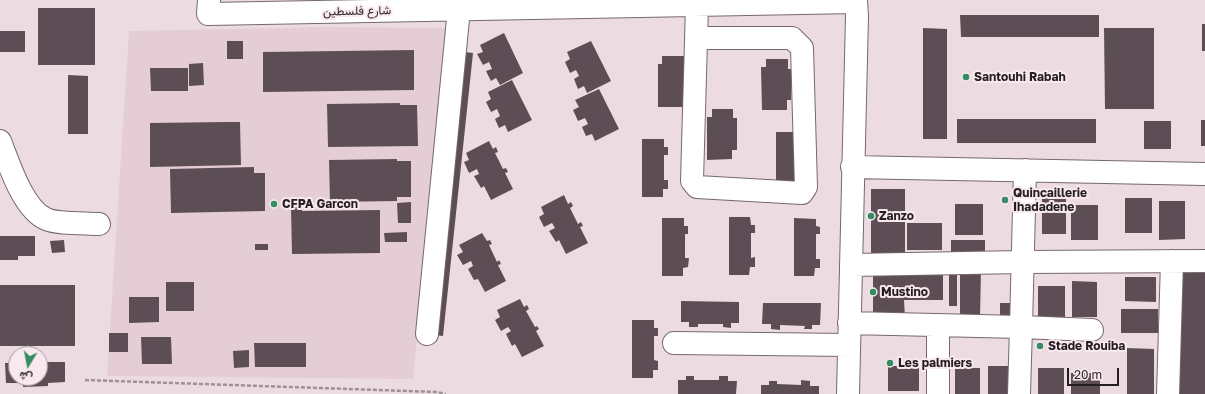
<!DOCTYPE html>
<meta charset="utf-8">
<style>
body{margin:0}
#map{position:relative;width:1205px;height:394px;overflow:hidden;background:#ecdce2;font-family:"Golos Text",Vazirmatn,sans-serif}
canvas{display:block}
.north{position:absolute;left:8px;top:346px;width:40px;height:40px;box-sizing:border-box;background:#f9e9ef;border:1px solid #a4989c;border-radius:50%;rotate:190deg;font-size:11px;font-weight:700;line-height:16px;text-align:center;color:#241e20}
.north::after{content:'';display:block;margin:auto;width:14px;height:18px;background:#348c61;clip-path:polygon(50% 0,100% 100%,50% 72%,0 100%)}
.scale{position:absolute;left:1067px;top:368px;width:52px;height:18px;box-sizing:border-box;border:2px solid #241e20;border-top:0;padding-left:5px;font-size:12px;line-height:14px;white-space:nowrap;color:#241e20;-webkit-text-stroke:3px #f9e9ef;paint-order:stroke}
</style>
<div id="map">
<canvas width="1205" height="394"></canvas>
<div class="north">ش</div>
<div class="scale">20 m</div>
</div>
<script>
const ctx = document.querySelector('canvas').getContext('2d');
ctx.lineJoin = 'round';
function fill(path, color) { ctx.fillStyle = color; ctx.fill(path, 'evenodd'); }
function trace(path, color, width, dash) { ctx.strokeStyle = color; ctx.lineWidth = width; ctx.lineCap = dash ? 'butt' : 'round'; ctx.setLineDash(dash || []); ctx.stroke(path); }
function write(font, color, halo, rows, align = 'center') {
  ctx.font = font + ' "Golos Text",Vazirmatn,sans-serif'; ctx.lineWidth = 4; ctx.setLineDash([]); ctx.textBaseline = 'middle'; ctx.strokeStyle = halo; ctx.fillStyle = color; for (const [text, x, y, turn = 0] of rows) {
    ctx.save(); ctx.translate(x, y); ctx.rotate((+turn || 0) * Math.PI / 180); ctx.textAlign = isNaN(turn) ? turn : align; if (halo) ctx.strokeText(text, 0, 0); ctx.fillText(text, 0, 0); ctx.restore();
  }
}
fill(new Path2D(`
 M326 27 448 28 413 379 107 376 129 31Z`), '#e5cdd6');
fill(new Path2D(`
 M38 8H95V65H38Z
 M960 15H1099V37H961Z
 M1202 24H1205V51H1202Z
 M923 28 947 29V139H923Z
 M1104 28H1154V109H1105Z
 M0 31H25V52H0Z
 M504 33 523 73 500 85 496 78 491 81 486 71 492 69 489 62 483 65 477 54 483 52 480 45Z
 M227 41H243V59H227Z
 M591 41 611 81 587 93 584 86 578 89 574 79 579 76 576 70 570 73 565 62 570 59 567 52Z
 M414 50V90L263 92V52Z
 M456 51 473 53 443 336 427 334Z
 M662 56H684V66H687V97H683V107H658V64H662Z
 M766 59H788V69H791V100H787V110H762L761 67H766Z
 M203 63 204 85 189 86V64Z
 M150 68H188V91H151Z
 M68 75 88 76V134H68Z
 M512 80 532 120 508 132 505 125 499 128 495 119 500 116 497 109 491 112 486 102 491 99 488 92Z
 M599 89 619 129 595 141 592 134 586 136 582 127 588 124 585 118 578 121 573 110 579 107 575 100Z
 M400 103V105H417L418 146 328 147 327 104Z
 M712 109H733V118H737V150H732V159L707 160V117H712Z
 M957 119H1096V143H957Z
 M1201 120H1205V146H1201Z
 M1144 121H1171V149H1144Z
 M226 122H240L241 165 150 167V123Z
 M776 132H797L802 181 776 190Z
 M642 139H664V147H668V155H664V180H668V189H663V197H642Z
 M489 141 493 149 496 147 498 152 495 153 503 169 506 168 508 172 505 173 513 189 491 200 484 186 481 188 474 176 479 174 477 169 469 173 464 162 469 160 466 153Z
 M397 159V161H411V197H397V201L330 202 329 160Z
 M254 167V173H265V211L171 213 170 169Z
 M871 189H905V258H871Z
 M564 195 568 204 571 202 573 206 570 208 578 224 581 222 583 226 580 227 588 243 566 254 559 240 556 242 549 231 555 228 552 223 544 227 539 217 544 214 541 207Z
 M1042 197H1066V234H1042Z
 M1125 198H1152V233H1125Z
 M1159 201H1185V239L1159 240Z
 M411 202V223H398L397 203Z
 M955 204H983V235H955Z
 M1071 205H1098V240H1071Z
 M291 207H302V211L380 210V253L292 254Z
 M729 217H750L751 225H755V233H751V258L755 257V267H750L749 275H729Z
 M662 218H684V226H688V234H685V258H689L688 267 683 268V276H662Z
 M794 218 816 219V226L820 227V234H816V259H820V268H815L814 276H794Z
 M907 223H942V250H907Z
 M407 232V242H385L384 233Z
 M482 233 487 241 490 240 492 244 489 245 497 262 499 260 501 264 498 265 506 281 485 292 478 279 474 280 468 269 473 266 471 261 463 265 457 255 463 252 459 245Z
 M0 236H35V256H18V260H0Z
 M64 240 65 252 52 253 50 241Z
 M951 240H985V259H951Z
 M255 244H268V250H255Z
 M1180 264H1205V394H1180Z
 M873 268 943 274V300H904L905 318H873Z
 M960 270H981L980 317H960Z
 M949 274H957V306H949Z
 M1125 277H1156V302L1125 301Z
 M1072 281 1097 282V317H1072Z
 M166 282H194V311H166Z
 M0 285H75V346H0Z
 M1038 286H1065V320H1038Z
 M129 297H159V322L129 323Z
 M520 299 524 307 527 305 529 309 526 311 535 327 537 326 539 329 536 331 544 346 522 357 515 344 512 346 506 334 511 331 508 327 501 331 495 320 500 317 497 310Z
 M681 301 739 302V323H731V328L723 327V324H698V327H689V322H681Z
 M763 303H821L820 325H812V329H804L805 326 780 325V330L771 329V324H762Z
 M1000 303H1011V315H1000Z
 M1121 309H1158V333H1121Z
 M632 320H654V328H658V336H654V360L658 361V370H653V378H632Z
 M109 333H128V352H109Z
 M141 337H171L172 364H142Z
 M254 343H306V367H255Z
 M1127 348 1154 349V394H1127Z
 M249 350V367L234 368 233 351Z
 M40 362H65V382L48 383V386L23 387V383H6L5 363H16V378H40Z
 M888 366H919V391H888Z
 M988 366H1015V394H988Z
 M955 368H980V394H955Z
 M1038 368H1064V394H1038Z
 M1071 373H1100V394H1071Z
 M686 376H694V380H719V376H728V381H737L736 394H678V380H686Z
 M801 380 810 381V386H819V394H761V385H769V381H777V384L801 385Z`), '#5c4e54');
const minor = new Path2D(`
 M209 0 208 14 856 2
 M696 38H792L802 48 806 187 802 193 697 187 692 181 697 5
 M0 141C9 164 23 209 46 219 56 224 87 223 99 224
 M852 167 1205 174
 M851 265 1023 262 1205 261
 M849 323 1021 327 1025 170
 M427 334 459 9
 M674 343 849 345
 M848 394 857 16 856 0
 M938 394V325
 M1019 394 1021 327 1092 330
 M1168 394 1172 261`);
trace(minor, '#76686e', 24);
trace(new Path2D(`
 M85 380 437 392 446 394`), '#9d9196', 2.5, [4, 2]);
trace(minor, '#fff', 22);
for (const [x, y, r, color] of [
 [966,77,4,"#348c61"],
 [1005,200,4,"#348c61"],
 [274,204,4,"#348c61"],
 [871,216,4,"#348c61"],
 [873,292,4,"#348c61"],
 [1040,346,4,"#348c61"],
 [890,363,4,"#348c61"]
]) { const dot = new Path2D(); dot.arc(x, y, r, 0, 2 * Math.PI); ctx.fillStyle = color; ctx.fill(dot); trace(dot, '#f9e9ef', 1.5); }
write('12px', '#241e20', '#f9e9ef', [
 ["شارع فلسطين",357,11,-1]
]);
write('bold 12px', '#241e20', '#f9e9ef', [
 ["Santouhi Rabah",974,77],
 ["Quincaillerie",1013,193],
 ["Ihadadene",1013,207],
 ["CFPA Garcon",282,204],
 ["Zanzo",879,216],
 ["Mustino",881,292],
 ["Stade Rouiba",1048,346],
 ["Les palmiers",898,363]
], 'left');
</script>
